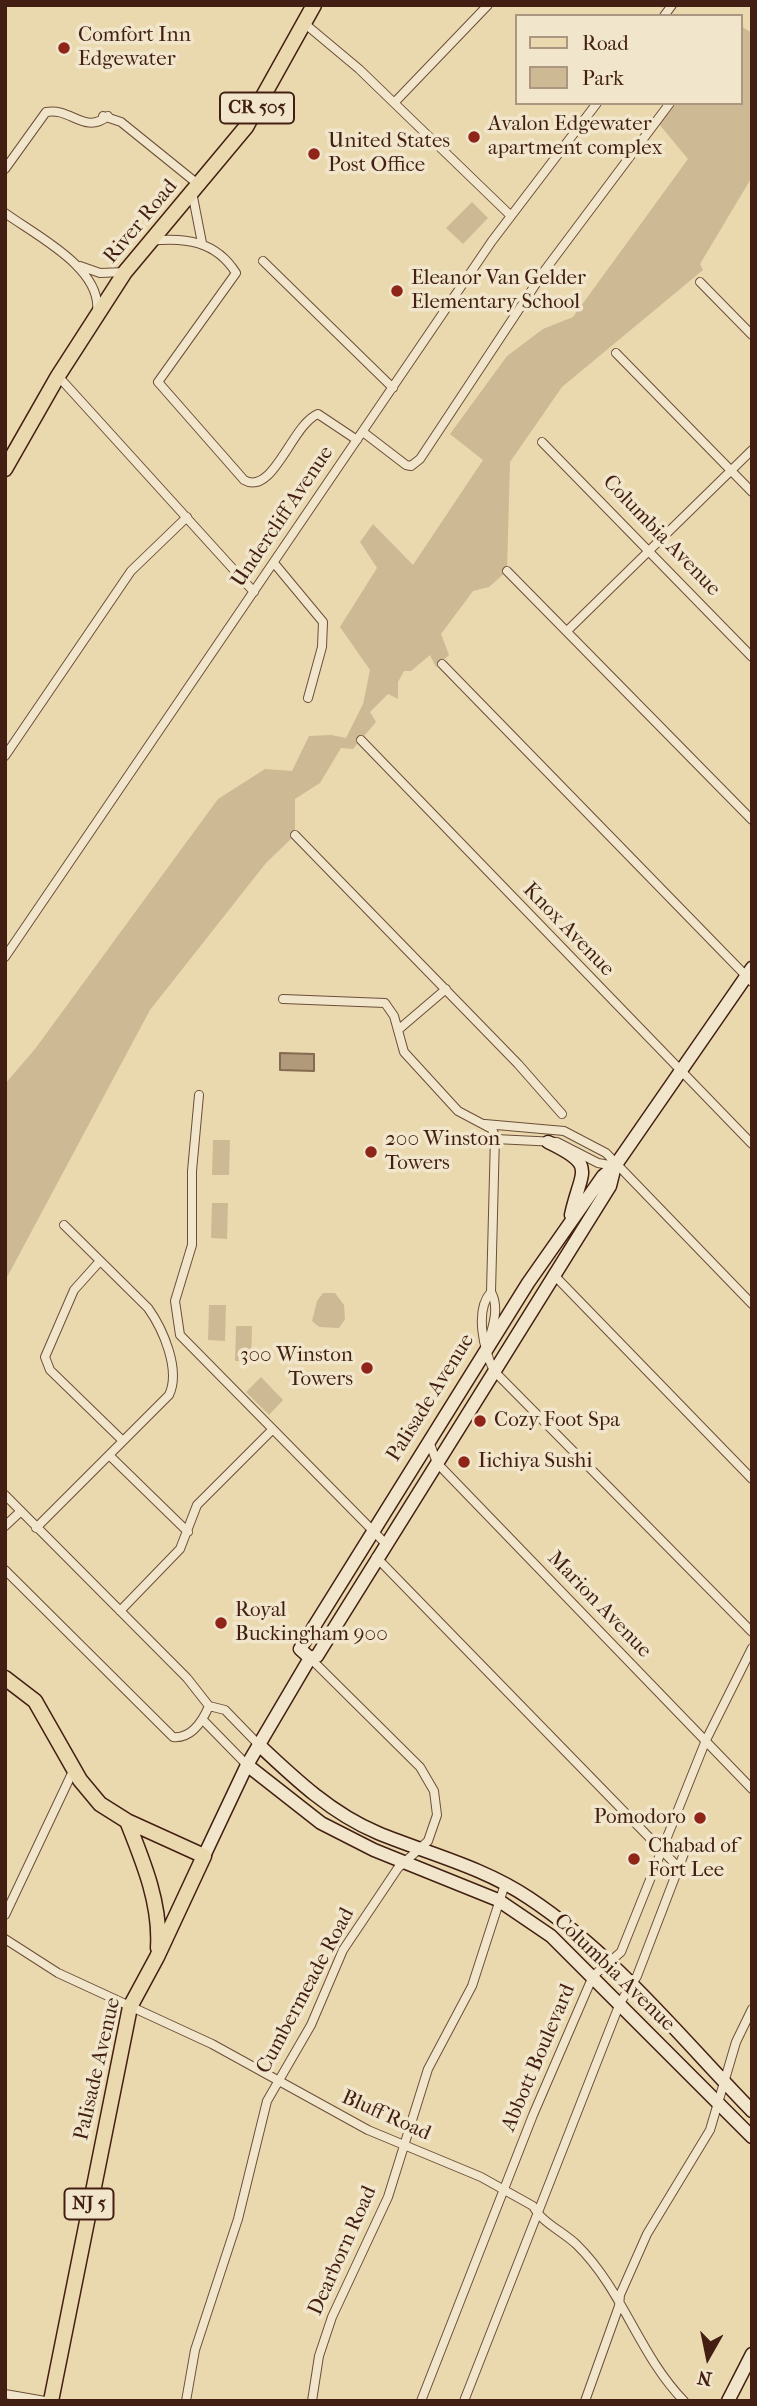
<!DOCTYPE html>
<style>
body{margin:0}
#map{position:relative;width:757px;height:2406px;overflow:hidden;background:#ead9af;font-family:"IM FELL French Canon",serif}
canvas{display:block}
.frame{position:absolute;inset:0;border:7px solid #421f12;pointer-events:none}
.legend{position:absolute;left:515px;top:14px;width:228px;height:91px;box-sizing:border-box;background:#f1e6cb;border:2px solid #ab9681;margin:0;padding:9px 12px;list-style:none;font-size:21px;color:#421f12}
.legend li{display:flex;align-items:center;gap:14px;height:35px}
.legend b{width:35px;border:2px solid #ab9681}
.north{position:absolute;left:673px;top:2322px;width:70px;height:70px;-webkit-text-stroke:5px #f1e6cb;paint-order:stroke;rotate:189deg;font-size:19px;font-weight:700;line-height:28px;text-align:center;color:#421f12}
.north::after{content:'';display:block;margin:auto;width:24px;height:32px;background:#421f12;clip-path:polygon(50% 0,100% 100%,50% 72%,0 100%)}
</style>
<div id="map">
<canvas width="757" height="2406"></canvas>
<div class="frame"></div>
<ul class="legend">
<li><b style="height:9px;background:#ead9af"></b>Road</li>
<li><b style="height:19px;background:#cdb994"></b>Park</li>
</ul>
<div class="north">N</div>
</div>
<script>
const ctx = document.querySelector('canvas').getContext('2d');
ctx.lineJoin = 'round';
function fill(path, color) { ctx.fillStyle = color; ctx.fill(path, 'evenodd'); }
function trace(path, color, width, dash) { ctx.strokeStyle = color; ctx.lineWidth = width; ctx.lineCap = dash ? 'butt' : 'round'; ctx.setLineDash(dash || []); ctx.stroke(path); }
function write(font, color, halo, rows, align = 'center') {
  ctx.font = font + ' "IM FELL French Canon",serif'; ctx.lineWidth = 7; ctx.setLineDash([]); ctx.textBaseline = 'middle'; ctx.strokeStyle = halo; ctx.fillStyle = color; for (const [text, x, y, turn = 0] of rows) {
    ctx.save(); ctx.translate(x, y); ctx.rotate((+turn || 0) * Math.PI / 180); ctx.textAlign = isNaN(turn) ? turn : align; if (halo) ctx.strokeText(text, 0, 0); ctx.fillText(text, 0, 0); ctx.restore();
  }
}
fill(new Path2D(`
 M741 26 752 33V177L700 264 703 270 562 387 510 462 507 571 489 587 473 591 441 634 449 655 436 667 430 655 411 671H404L398 682V699L388 694 370 712 376 722 353 749 341 748 320 783 295 799V835L266 863 150 1010 5 1281V1084L35 1049 218 799 265 769 292 771 309 736 331 735 346 738 363 704 370 670 340 627 377 568 360 542 373 524 413 565 483 460 450 434 507 356 543 329 573 317 688 159 659 124 677 103H741Z
 M472 202 488 218 463 244 446 228Z
 M213 1140H230L229 1175H212Z
 M212 1203H228L227 1239 211 1238Z
 M323 1293H335L344 1305 345 1319 339 1328 319 1327 312 1321 317 1301Z
 M209 1305H226L225 1341 208 1340Z
 M236 1326H252L251 1361H235Z
 M261 1377 283 1400 269 1415 246 1392Z`), '#cdb994');
const water = new Path2D(`
 M280 1053 314 1054V1071L280 1070Z`);
fill(water, '#b19a7a');
trace(water, '#856950', 2);
const street = new Path2D(`
 M664 16 672 5
 M304 23 359 69 510 215
 M394 103 488 5
 M103 116 121 122 199 185
 M5 169 46 112C71 107 84 135 108 116
 M192 192 202 243
 M5 213C35 235 102 268 97 311
 M150 241C185 237 216 241 236 273L158 382 244 480C273 497 292 424 318 414L357 440
 M263 261 393 388
 M80 266 100 273 125 272
 M700 282 752 335
 M616 353 752 492
 M58 376 254 592
 M363 432 406 465 411 466 420 459 545 270 670 103
 M542 442 752 657
 M274 563 323 622 322 647 308 698
 M507 571 752 820
 M567 631 752 450
 M442 664 752 982
 M361 740 752 1144
 M5 756 131 571 187 517
 M295 835 518 1064 562 1114
 M5 957 492 241 597 103
 M283 999 385 1003 394 1016 404 1052 458 1111 492 1129 495 1136 491 1292C499 1306 494 1324 489 1339
 M398 1030 446 989
 M199 1095 192 1171V1245L175 1301 180 1335 385 1543
 M485 1124 564 1131 606 1153 752 1304
 M495 1139 557 1142 598 1163 615 1166
 M100 1261 74 1290 45 1357 50 1370 123 1441
 M553 1274 752 1479
 M491 1292C474 1311 484 1350 494 1371L752 1632
 M429 1441 437 1463 752 1789
 M109 1455 188 1532
 M5 1495 187 1678 209 1706 225 1710 259 1745
 M5 1526 21 1511
 M36 1528 169 1395C181 1370 163 1329 148 1308L64 1225
 M376 1557 680 1869
 M5 1570 173 1737C192 1739 203 1720 209 1706
 M120 1611 180 1549 197 1505 271 1431
 M203 1720 247 1765
 M5 1915 74 1769
 M5 1939 58 1973 212 2044 368 2130 481 2177 533 2206C542 2223 564 2232 577 2245 623 2290 639 2355 684 2401
 M5 2394 45 2401
 M186 2401 195 2350 238 2219 267 2101 311 2025 343 1950 398 1868 428 1841 437 1815 434 1791 420 1767 310 1658
 M312 2401 319 2356 332 2317 388 2197 428 2069 472 1986 505 1884
 M421 2401 533 2115 593 1976 621 1952 706 1740 752 1648
 M464 2401 620 2003 637 1976 688 1843
 M585 2401 619 2306 620 2295 647 2234 710 2130 736 2042 752 2009`);
const secondary = new Path2D(`
 M548 1142C598 1166 581 1169 571 1215
 M310 1658 300 1649 528 1283 603 1176 615 1166 752 968
 M259 1745C295 1779 332 1814 378 1833 429 1854 483 1867 529 1898 614 1954 681 2038 752 2111
 M247 1765 321 1823 374 1850 498 1900 551 1936 752 2137
 M204 1856 247 1765 310 1658 317 1656 610 1186 615 1166
 M728 2401 752 2354`);
const primary = new Path2D(`
 M5 469 58 376 125 272 246 127 314 5
 M5 1678 35 1701 80 1780 100 1804 127 1821 204 1856 157 1957 130 2007 51 2401
 M127 1821C143 1861 161 1904 158 1948`);
trace(street, '#6c4e39', 10);
trace(secondary, '#421f12', 15);
trace(primary, '#421f12', 17);
trace(street, '#f1e6cb', 8);
trace(secondary, '#f1e6cb', 12);
trace(primary, '#ead9af', 14);
for (const [x, y, r, color] of [
 [64,48,7,"#8f2418"],
 [474,137,7,"#8f2418"],
 [314,154,7,"#8f2418"],
 [397,291,7,"#8f2418"],
 [371,1152,7,"#8f2418"],
 [367,1368,7,"#8f2418"],
 [480,1421,7,"#8f2418"],
 [464,1462,7,"#8f2418"],
 [221,1623,7,"#8f2418"],
 [700,1818,7,"#8f2418"],
 [634,1859,7,"#8f2418"]
]) { const dot = new Path2D(); dot.arc(x, y, r, 0, 2 * Math.PI); ctx.fillStyle = color; ctx.fill(dot); trace(dot, '#f1e6cb', 2.5); }
for (const [x, y, w] of [
 [257,108,74],
 [89,2204,49]
]) { const box = new Path2D(); box.roundRect(x - w / 2, y - 15.5, w, 31, 5); ctx.fillStyle = '#f1e6cb'; ctx.fill(box); trace(box, '#421f12', 2); }
write('bold 19px', '#421f12', null, [
 ["CR 505",257,108],
 ["NJ 5",89,2204]
]);
write('21px', '#421f12', '#f1e6cb', [
 ["Comfort Inn",78,36],
 ["Edgewater",78,60],
 ["Avalon Edgewater",488,125],
 ["apartment complex",488,149],
 ["United States",328,142],
 ["Post Office",328,166],
 ["Eleanor Van Gelder",411,279],
 ["Elementary School",411,303],
 ["200 Winston",385,1140],
 ["Towers",385,1164],
 ["300 Winston",353,1356,"right"],
 ["Towers",353,1380,"right"],
 ["Cozy Foot Spa",494,1421],
 ["Iichiya Sushi",478,1462],
 ["Royal",235,1611],
 ["Buckingham 900",235,1635],
 ["Pomodoro",686,1818,"right"],
 ["Chabad of",648,1847],
 ["Fort Lee",648,1871]
], 'left');
write('21px', '#421f12', '#f1e6cb', [
 ["River Road",141,222,-50],
 ["Undercliff Avenue",283,517,-56],
 ["Columbia Avenue",661,536,46],
 ["Knox Avenue",568,930,46],
 ["Palisade Avenue",431,1398,-58],
 ["Marion Avenue",599,1605,46],
 ["Columbia Avenue",614,1973,44],
 ["Cumbermeade Road",306,1991,-62],
 ["Abbott Boulevard",539,2058,-67],
 ["Palisade Avenue",98,2069,-77],
 ["Bluff Road",386,2116,24],
 ["Dearborn Road",343,2251,-66]
]);
</script>
